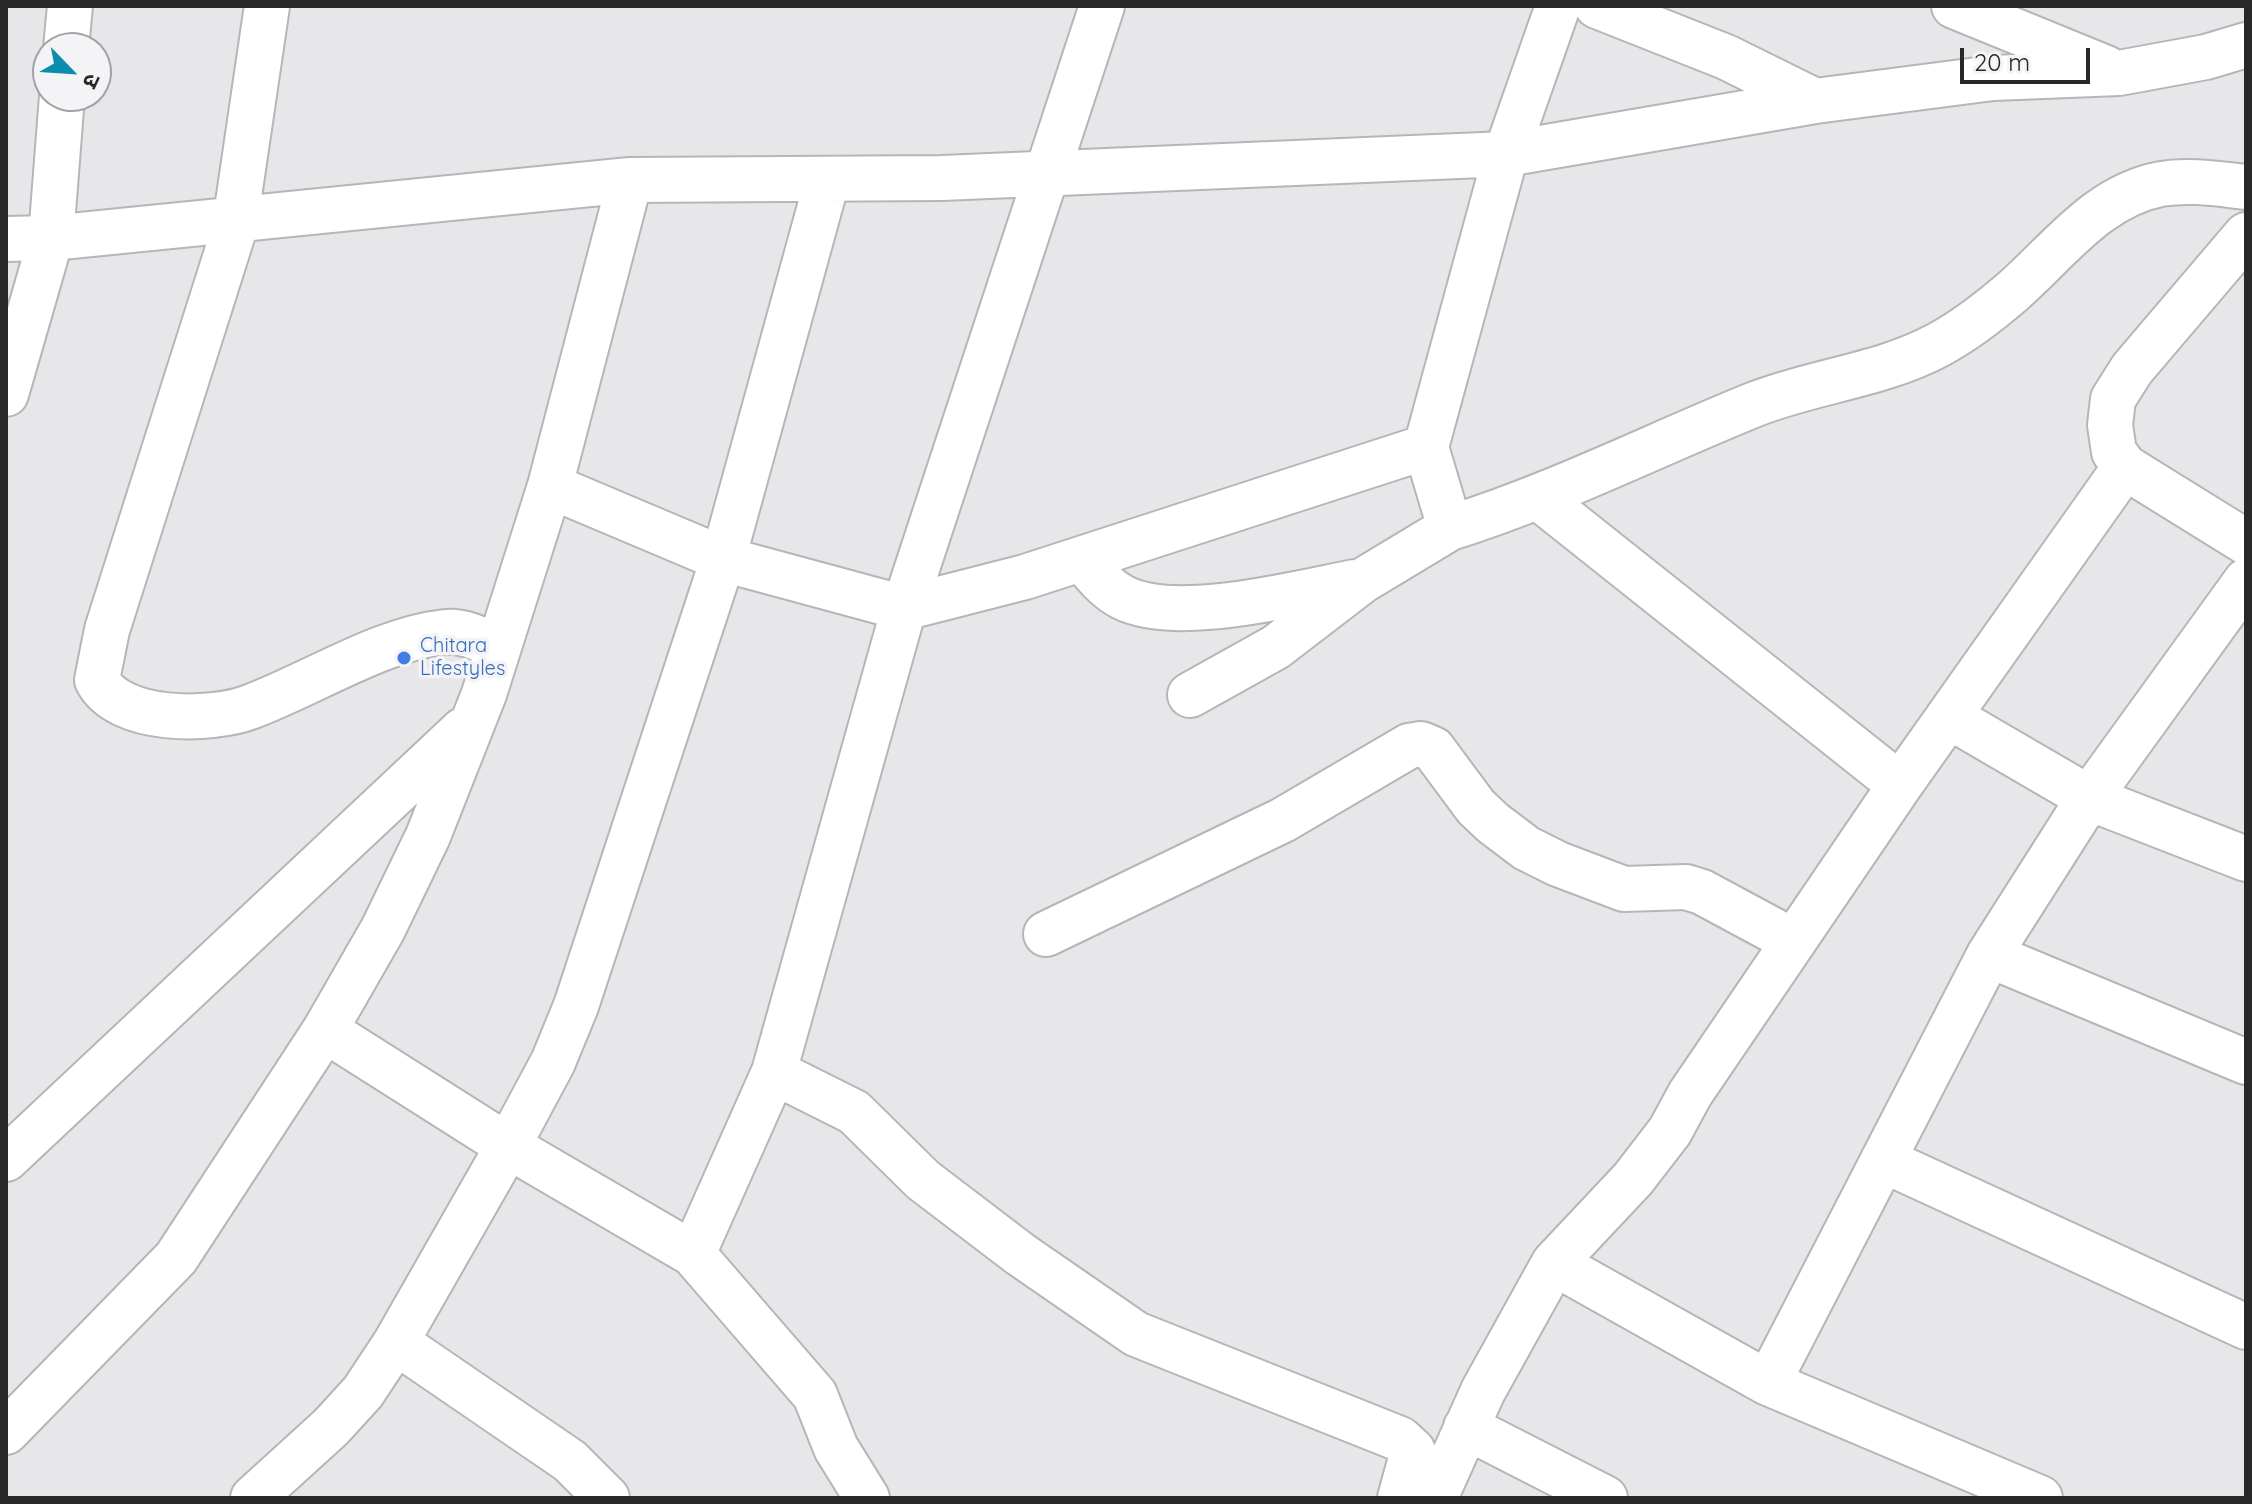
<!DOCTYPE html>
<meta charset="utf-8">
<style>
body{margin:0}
#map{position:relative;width:2252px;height:1504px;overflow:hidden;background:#e7e7ea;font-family:Quicksand,"Noto Sans Devanagari",sans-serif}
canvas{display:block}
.frame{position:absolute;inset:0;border:8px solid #282829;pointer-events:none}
.north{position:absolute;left:32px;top:32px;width:80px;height:80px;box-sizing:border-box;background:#f4f4f7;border:2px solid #a2a2a5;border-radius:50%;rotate:115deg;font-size:22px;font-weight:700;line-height:32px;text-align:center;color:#282829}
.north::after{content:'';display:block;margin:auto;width:28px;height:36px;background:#0b8ead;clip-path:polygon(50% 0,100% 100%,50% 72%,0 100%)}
.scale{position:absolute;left:1960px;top:48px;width:130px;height:36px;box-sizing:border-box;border:4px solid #282829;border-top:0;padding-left:10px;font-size:24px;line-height:28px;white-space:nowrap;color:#282829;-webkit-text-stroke:6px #f4f4f7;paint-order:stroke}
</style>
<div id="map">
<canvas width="2252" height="1504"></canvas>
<div class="frame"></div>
<div class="north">उ</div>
<div class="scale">20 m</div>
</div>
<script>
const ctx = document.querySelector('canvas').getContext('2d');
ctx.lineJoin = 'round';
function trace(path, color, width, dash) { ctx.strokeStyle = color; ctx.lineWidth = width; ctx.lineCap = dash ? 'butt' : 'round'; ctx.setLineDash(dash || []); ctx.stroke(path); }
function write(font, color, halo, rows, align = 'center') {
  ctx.font = font + ' Quicksand,sans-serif'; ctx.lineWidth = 7; ctx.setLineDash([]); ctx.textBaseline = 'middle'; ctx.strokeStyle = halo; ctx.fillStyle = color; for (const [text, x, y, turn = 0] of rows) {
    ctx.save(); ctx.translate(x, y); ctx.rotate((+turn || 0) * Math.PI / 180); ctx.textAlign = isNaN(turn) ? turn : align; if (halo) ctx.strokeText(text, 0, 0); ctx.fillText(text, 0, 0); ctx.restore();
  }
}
const minor = new Path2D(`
 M267 6 234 230 107 630 97 680C119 723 210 722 250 707 312 684 380 639 445 632 464 630 482 640 498 648
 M1558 6 1506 154 1426 447 1450 528C1555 495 1652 446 1753 405 1813 381 1880 376 1938 345 1962 332 1990 311 2012 292 2058 252 2097 196 2161 184 2189 179 2219 184 2246 187
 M1597 6 1726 57 1815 101
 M1954 6 2106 68
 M66 48 70 6
 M2246 235 2132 369 2113 399 2110 425 2114 452 2125 467 2246 542
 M6 239 51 238 630 180 942 178 1506 154 1815 101 1993 78 2119 73 2206 57 2246 45
 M6 394 51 238 62 96
 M550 486 723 559 904 608 1025 577 1426 447
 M1539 498 1900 785
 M1082 559C1094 573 1105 588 1122 597 1176 625 1296 593 1355 582
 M1190 695 1276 647 1362 581 1450 528
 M1950 717 2089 798 2246 859
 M1046 934 1283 820 1409 746 1421 744 1433 749 1476 807 1493 823 1526 848 1558 864 1624 889 1686 887 1702 892 1793 941
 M1989 955 2246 1062
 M325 1030 508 1146 693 1254
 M774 1072 854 1112 923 1180 1020 1254 1136 1334 1400 1439 1413 1451 1400 1498
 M6 1159 463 730
 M1883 1160 2246 1327
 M1554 1263 1768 1383
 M396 1342 570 1461 607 1498
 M1466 1427 1605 1498
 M6 1432 176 1258 325 1030 383 929 428 836 484 694 550 486 630 180
 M253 1498 331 1427 363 1392 396 1342 508 1146 553 1062 576 1006 723 559 827 181
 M867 1498 836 1448 815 1395 693 1254 774 1072 904 608 1102 6
 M1435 1498 1483 1391 1554 1263 1633 1179 1670 1131 1690 1094 1900 785 2125 467
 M2040 1498 1768 1383 1989 955 2089 798 2246 581`);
trace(minor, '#b6b6b9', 48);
trace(minor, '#fff', 44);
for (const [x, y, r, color] of [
 [404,658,8,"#3f7fe0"]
]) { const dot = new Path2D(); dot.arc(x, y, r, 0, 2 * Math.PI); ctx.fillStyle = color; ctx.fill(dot); trace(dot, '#f4f4f7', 3); }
write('20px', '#366cbe', '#f4f4f7', [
 ["Chitara",420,646],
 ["Lifestyles",420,669]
], 'left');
</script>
